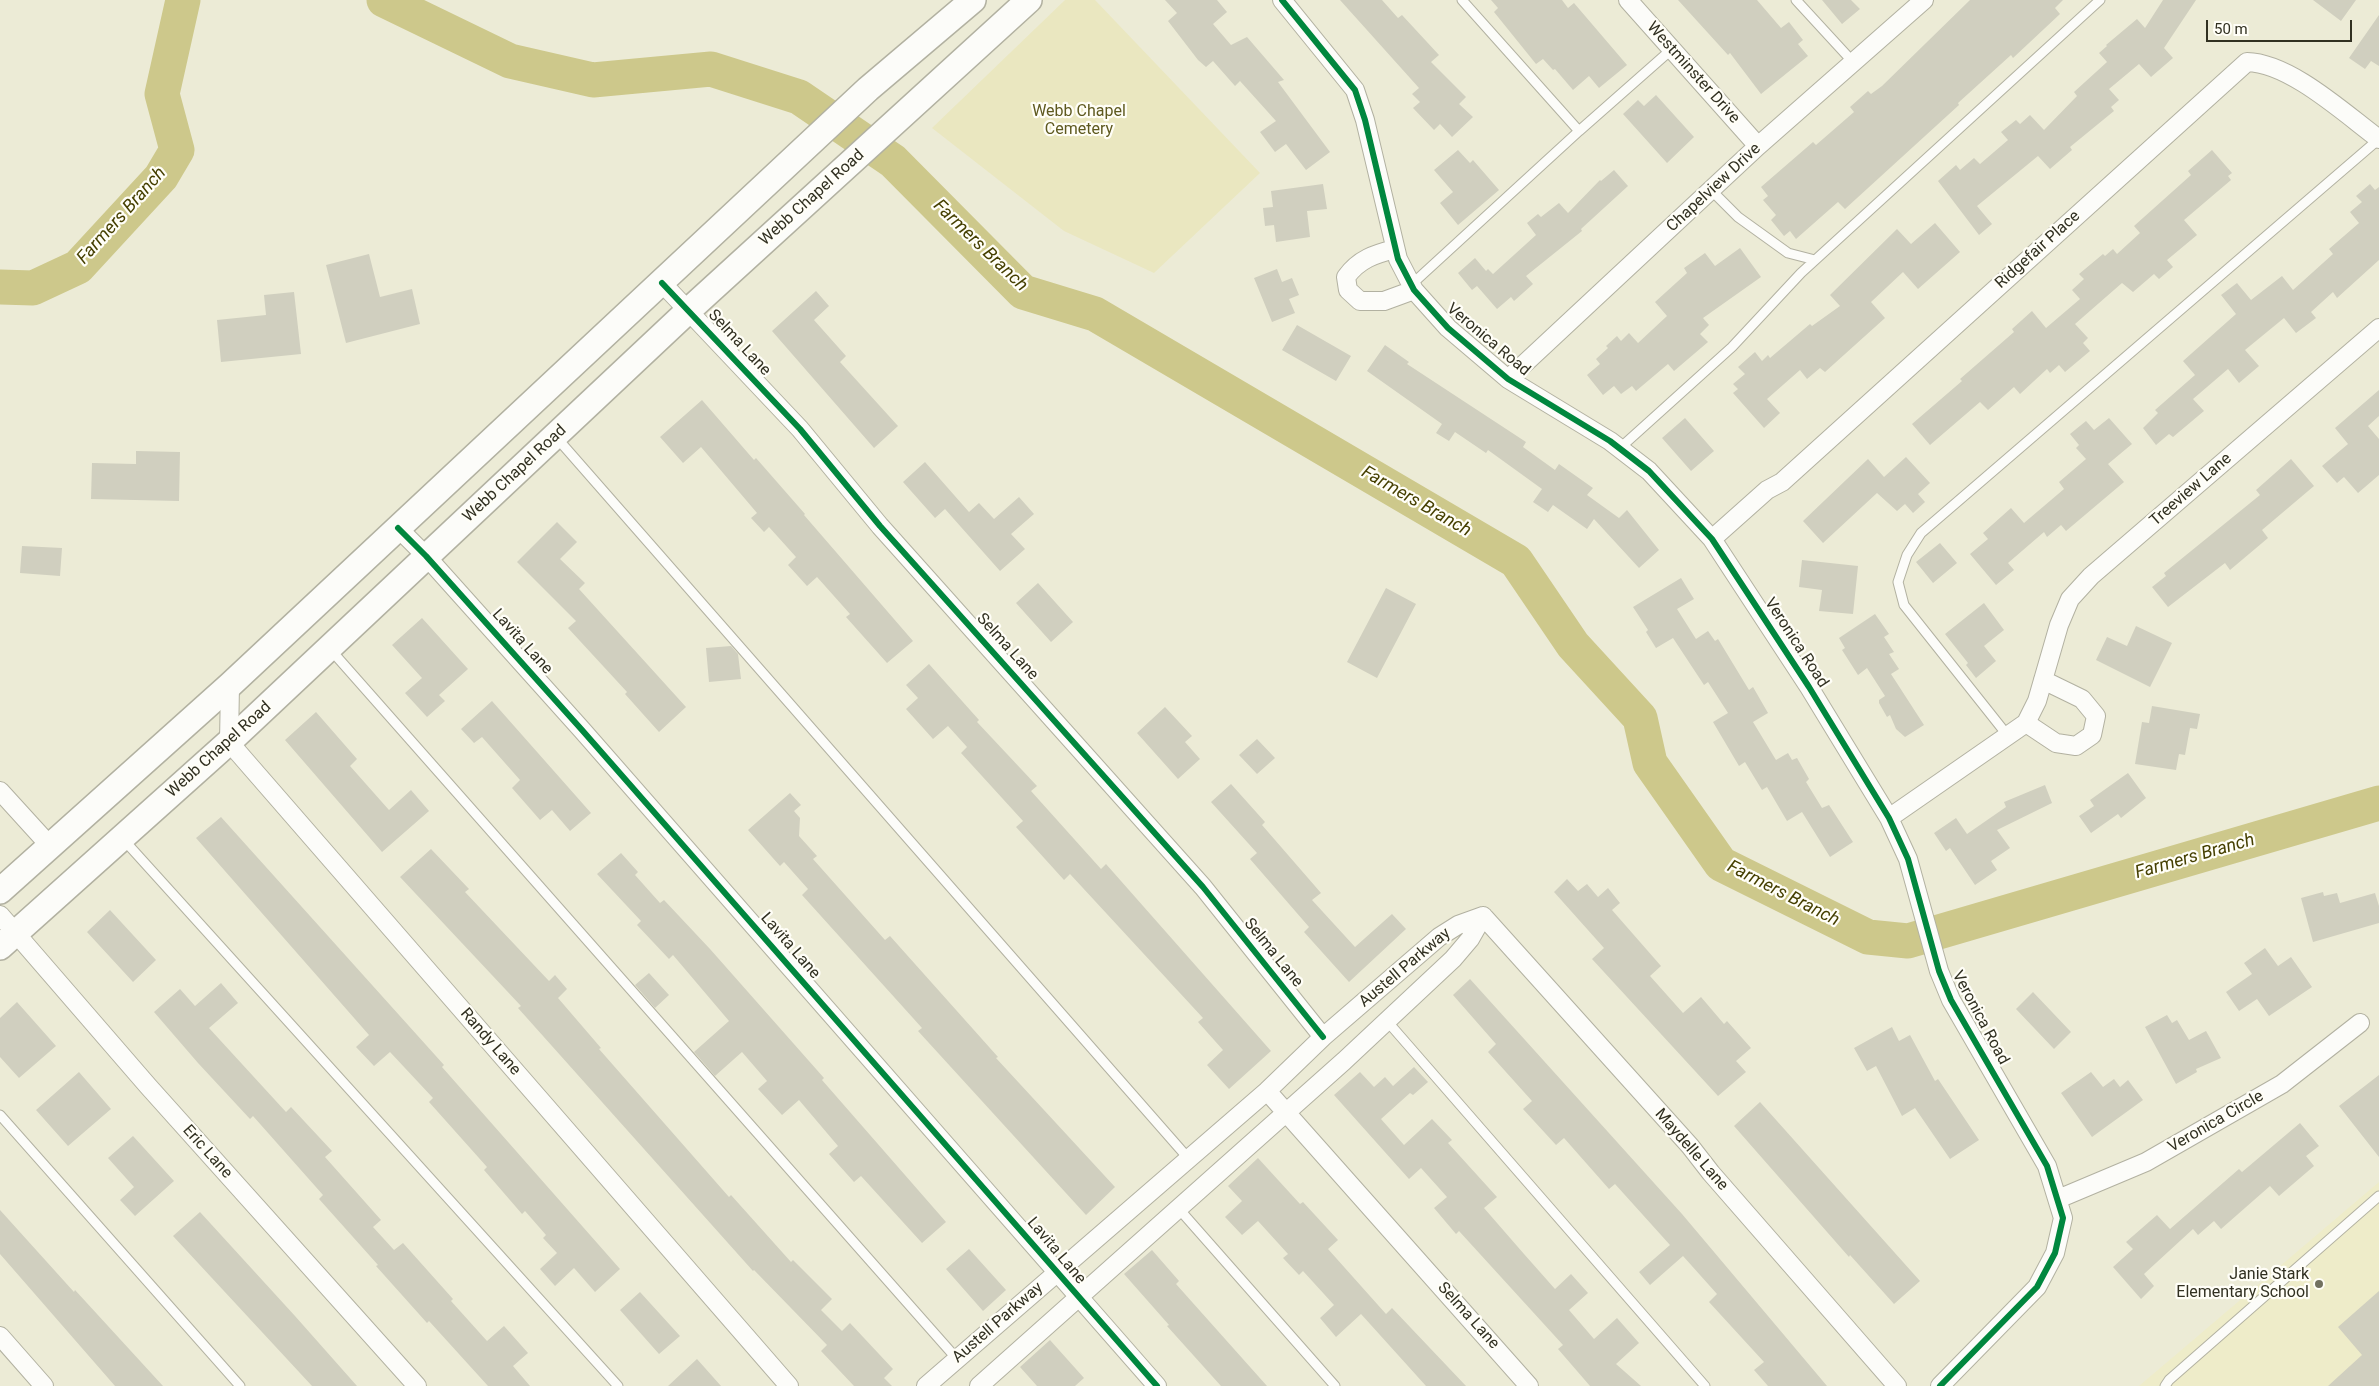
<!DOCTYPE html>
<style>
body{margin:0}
#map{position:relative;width:2379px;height:1386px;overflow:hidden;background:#ecebd6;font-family:Roboto,sans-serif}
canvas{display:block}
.scale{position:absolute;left:2206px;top:20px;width:146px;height:22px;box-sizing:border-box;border:2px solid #313021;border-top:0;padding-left:6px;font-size:15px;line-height:18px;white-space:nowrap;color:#313021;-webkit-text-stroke:4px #fffef7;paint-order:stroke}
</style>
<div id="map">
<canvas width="2379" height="1386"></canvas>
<div class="scale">50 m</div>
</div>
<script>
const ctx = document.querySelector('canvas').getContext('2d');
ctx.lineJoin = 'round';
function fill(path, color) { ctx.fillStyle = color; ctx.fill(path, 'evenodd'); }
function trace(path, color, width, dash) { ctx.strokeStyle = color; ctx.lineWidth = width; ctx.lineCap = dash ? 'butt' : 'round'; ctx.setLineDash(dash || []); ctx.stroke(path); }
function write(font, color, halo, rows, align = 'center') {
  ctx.font = font + ' Roboto,sans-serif'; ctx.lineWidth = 4.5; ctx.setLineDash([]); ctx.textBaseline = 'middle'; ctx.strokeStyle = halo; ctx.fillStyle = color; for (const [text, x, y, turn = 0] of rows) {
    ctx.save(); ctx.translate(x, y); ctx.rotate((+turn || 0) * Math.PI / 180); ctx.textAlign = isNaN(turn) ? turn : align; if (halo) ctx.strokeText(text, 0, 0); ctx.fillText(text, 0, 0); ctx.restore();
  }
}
fill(new Path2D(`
 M2379 1182V1386H2139Z`), '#eeecc9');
fill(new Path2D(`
 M1065 0H1095L1260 173 1154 273 1064 231 932 128Z`), '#eae7c0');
trace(new Path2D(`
 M384 0 510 61 593 80 711 69 799 97 893 161 1023 292 1095 314 1516 561 1573 645 1640 718 1650 763 1721 864 1868 937 1908 941 2379 803
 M0 287 33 288 78 267 161 177 177 150 162 94 183 0`), '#cdc88b', 35);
fill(new Path2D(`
 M1165 0H1217L1227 12 1213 24 1231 45 1247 37 1284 80 1278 82 1330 152 1306 170 1286 144 1275 152 1260 132 1276 121 1240 81 1235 86 1213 61 1206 67 1198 60 1168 21 1177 13Z
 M1340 0H1382L1398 18 1402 15 1439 55 1431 62 1466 97 1459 104 1473 117 1452 137 1440 124 1434 130 1413 108 1420 102 1412 94 1419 88Z
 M1491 0H1562L1568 8 1574 3 1627 65 1599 88 1589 76 1573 90 1555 69 1553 70 1543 59 1536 64 1494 12 1498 8Z
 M1678 0H1757L1781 28 1789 22 1803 40 1798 44 1808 56 1761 94 1730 53 1728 55Z
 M1822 0H1851L1860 9 1842 24Z
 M1970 0H2063L2055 8 2060 14 2013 58 2011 55 1958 103 1959 105 1845 209 1838 202 1796 239 1790 231 1784 236 1771 220 1776 215 1763 200 1768 196 1761 187 1813 142 1816 145 1854 112 1850 107 1868 91 1871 94 1882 86Z
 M2163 0H2196L2164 48 2173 58 2151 77 2139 64 2109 89 2119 100 2111 107 2114 111 2070 147 2072 150 2050 169 2038 156 1977 206 1992 224 1979 235 1938 181 1956 165 1960 170 1974 158 1980 164 2008 140 2001 132 2016 120 2020 124 2030 115 2044 130 2077 96 2074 92 2107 62 2099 53 2107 46 2106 45 2137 19 2145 28Z
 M2313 0H2356L2341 21Z
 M2379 15V66L2371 61 2365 69 2349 58Z
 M1656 95 1694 137 1667 163 1623 114 1638 100 1644 106Z
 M1458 150 1470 163 1473 160 1499 190 1458 225 1440 203 1453 192 1434 170Z
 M2212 150 2232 173 2228 176 2231 180 2184 220 2197 235 2167 260 2173 267 2159 279 2154 274 2133 292 2122 283 2075 324 2088 338 2083 343 2090 351 2065 372 2059 365 2050 373 2047 369 2020 394 2014 387 1988 410 1980 402 1930 445 1912 424 1962 381 1960 379 2014 332 2012 329 2032 311 2046 328 2080 299 2072 290 2084 279 2079 274 2103 254 2105 256 2113 249 2117 254 2140 233 2134 226 2191 175 2188 171Z
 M1614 170 1628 186 1581 229 1582 231 1526 276 1533 284 1514 301 1511 297 1497 309 1477 286 1472 290 1458 273 1475 258 1486 271 1488 269 1493 274 1536 235 1527 223 1538 214 1541 217 1559 203 1568 213 1600 180 1601 181Z
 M1323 184 1327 209 1307 211 1310 237 1276 242 1274 225 1265 226 1263 208 1273 207 1271 191Z
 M2370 184 2375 190 2379 187V260L2337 298 2333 292 2311 312 2316 318 2296 333 2284 318 2245 350 2259 366 2239 383 2228 369 2193 399 2204 411 2173 437 2169 434 2156 445 2143 428 2158 413 2155 410 2195 375 2183 361 2236 314 2221 295 2237 283 2251 300 2282 276 2293 290 2333 254 2329 249 2359 223 2350 212 2362 202 2356 196Z
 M1935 223 1960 252 1918 289 1903 272 1871 302 1885 318 1825 372 1820 368 1807 379 1800 370 1767 399 1780 413 1764 428 1733 393 1738 389 1733 384 1745 374 1738 367 1755 352 1762 361 1768 355 1770 358 1810 324 1812 326 1840 306 1830 295 1897 229 1911 244Z
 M1740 248 1761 277 1703 318 1709 325 1700 334 1708 342 1674 371 1668 364 1636 391 1632 386 1621 394 1614 386 1603 395 1587 375 1600 364 1596 359 1608 348 1606 346 1617 336 1621 341 1629 333 1638 343 1667 316 1655 302 1687 273 1684 268 1705 253 1715 266Z
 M369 254 380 297 412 289 420 324 346 343 326 265Z
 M1277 269 1282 282 1292 278 1299 295 1289 299 1295 313 1272 322 1254 278Z
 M816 291 829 306 814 320 846 356 840 362 898 426 874 448 772 331Z
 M294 292 301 354 221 362 217 320 266 315 264 295Z
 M1297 325 1351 356 1336 381 1282 350Z
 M1385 345 1409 362 1407 364 1526 442 1523 447 1555 470 1559 464 1593 488 1587 495 1619 518 1627 510 1659 550 1639 568 1594 519 1587 529 1553 505 1548 512 1533 502 1542 489 1488 450 1486 453 1455 432 1449 441 1436 433 1442 424 1367 371Z
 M2379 390V416L2368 426 2379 439V475L2358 493 2344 477 2337 483 2322 466 2348 444 2335 428Z
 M702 400 754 460 756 458 805 514 804 515 913 641 887 663 846 617 850 614 817 577 807 586 788 565 796 557 769 527 764 532 751 518 757 513 701 447 683 463 660 437Z
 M1685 418 1714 451 1691 471 1662 438Z
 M2109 418 2132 444 2108 464 2124 482 2066 531 2061 525 2047 537 2044 532 2008 563 2014 570 1996 585 1970 554 1988 539 1983 533 2011 508 2024 523 2064 489 2059 482 2086 459 2076 448 2079 445 2070 434 2086 421 2094 430Z
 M136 451 180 452 179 501 91 499 92 463 136 464Z
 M1906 457 1930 483 1918 494 1925 502 1913 513 1905 504 1897 511 1877 493 1823 543 1803 521 1868 459 1884 477Z
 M2291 459 2314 486 2262 530 2268 538 2230 570 2225 563 2168 607 2152 587 2166 576 2164 573 2260 495 2256 490Z
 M925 462 969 512 979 503 994 519 1019 497 1034 514 1011 534 1025 549 1000 571 945 509 935 518 903 482Z
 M557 522 577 542 560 559 585 583 579 589 686 707 659 732 625 694 627 692 568 628 576 621 517 562Z
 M1940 543 1957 563 1933 583 1916 562Z
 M22 546 62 548 60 576 20 573Z
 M1802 560 1858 566 1853 614 1819 611 1822 590 1799 587Z
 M1681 578 1694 599 1677 609 1696 639 1708 631 1715 641 1718 639 1749 690 1753 687 1768 713 1753 722 1776 760 1788 753 1792 760 1797 758 1809 779 1806 782 1822 808 1829 805 1853 842 1830 857 1802 812 1787 821 1767 787 1762 790 1745 762 1739 766 1713 722 1728 713 1708 682 1704 685 1673 638 1656 648 1646 632 1648 630 1633 607Z
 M1038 583 1073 622 1051 642 1016 603Z
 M1386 588 1416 604 1377 678 1347 662Z
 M1984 603 2004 630 1984 646 1996 661 1976 678 1966 665 1968 663 1945 634Z
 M1875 614 1889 634 1884 637 1894 652 1889 654 1899 669 1891 674 1924 725 1905 737 1896 729 1890 715 1887 717 1879 703V700L1885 696 1867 668 1858 675 1842 650 1845 648 1839 638Z
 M422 618 468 669 439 695 445 701 427 717 405 693 422 678 392 645Z
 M2136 626 2172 643 2150 687 2096 660 2107 637 2127 646Z
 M731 646 738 654 741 679 709 682 706 648Z
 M929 664 979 720 977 722 1037 786 1031 791 1101 869 1106 864 1271 1051 1229 1089 1207 1065 1223 1050 1198 1022 1203 1018 1070 874 1064 880 1016 827 1023 821 961 753 967 747 948 726 933 739 906 709 918 698 906 685Z
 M492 701 591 813 570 831 552 810 540 820 512 788 520 780 482 737 474 743 461 729Z
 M2152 706 2200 714 2197 729 2190 728 2185 755 2179 754 2176 770 2135 764 2142 722 2149 723Z
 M1165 707 1192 736 1185 742 1200 759 1178 779 1137 733Z
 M316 712 357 759 350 766 389 810 411 790 429 811 382 852 285 740Z
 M1257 739 1275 758 1257 774 1239 755Z
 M2128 773 2146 798 2121 818 2118 814 2091 833 2079 816 2094 806 2090 800Z
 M1231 784 1265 822 1262 825 1321 893 1312 900 1355 947 1392 914 1406 929 1349 982 1304 932 1309 927 1250 859 1257 853 1211 802Z
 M2045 785 2052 803 1997 830 2010 848 1991 861 1997 870 1975 885 1950 848 1946 851 1934 833 1956 818 1967 834 2006 807 2004 802Z
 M790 793 801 805 794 811 800 818 799 836 817 856 813 859 885 940 890 936 998 1057 996 1058 1115 1187 1086 1215 918 1031 922 1028 802 895 808 889 784 862 780 866 748 830Z
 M221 817 444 1065 442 1067 620 1269 595 1292 574 1268 555 1286 540 1269 557 1253 543 1238 546 1235 525 1211 522 1214 484 1170 487 1167 429 1102 433 1098 390 1052 374 1066 356 1047 369 1035 196 838Z
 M431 849 469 889 465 892 549 981 555 975 567 989 558 998 601 1048 599 1049 729 1197 731 1195 791 1262 793 1260 832 1299 821 1310 842 1331 850 1323 893 1369 884 1378 892 1386H854L821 1351 827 1345 754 1270 753 1271 518 1008 521 1006 400 877Z
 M621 853 638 872 635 875 660 903 664 900 710 949 824 1078 822 1080 946 1222 922 1243 861 1176 854 1182 829 1154 838 1146 799 1100 782 1115 758 1089 767 1081 742 1052 715 1076 694 1052 729 1021 673 955 669 959 637 925 641 921 597 874Z
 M1567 879 1578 891 1587 884 1598 897 1608 888 1620 903 1612 910 1661 966 1650 976 1683 1013 1701 997 1724 1024 1727 1021 1751 1048 1736 1061 1746 1072 1718 1096 1592 959 1604 948 1554 892Z
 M2323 892 2324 896 2337 893 2340 903 2375 893 2379 906V923L2313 942 2301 898Z
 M110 910 156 960 133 982 87 932Z
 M2265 948 2278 966 2291 957 2312 987 2269 1016 2257 999 2239 1011 2226 992 2252 974 2244 963Z
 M649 973 669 995 655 1008 635 985Z
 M1470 979 1682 1214 1827 1386H1768L1754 1370 1764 1362 1709 1302 1717 1294 1683 1256 1650 1285 1639 1272 1670 1245 1615 1184 1609 1189 1564 1138 1556 1145 1523 1109 1532 1101 1488 1052 1496 1044 1453 995Z
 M221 983 238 1003 209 1028 286 1112 291 1107 332 1151 325 1157 381 1220 373 1227 394 1250 403 1243 453 1299 451 1301 487 1341 504 1326 528 1353 513 1366 530 1386H488L429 1321 427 1323 376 1266 378 1265 319 1199 323 1195 253 1116 250 1119 198 1063 154 1012 180 989 195 1006Z
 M2033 992 2071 1032 2054 1049 2016 1009Z
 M17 1002 56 1046 19 1078 0 1057V1018Z
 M2167 1015 2172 1023 2177 1020 2189 1040 2206 1031 2221 1058 2196 1069 2197 1072 2176 1084 2145 1027Z
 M1892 1027 1899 1041 1910 1035 1935 1081 1938 1079 1979 1140 1950 1159 1915 1108 1902 1116 1876 1066 1867 1071 1854 1048Z
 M1414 1067 1428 1082 1413 1095 1410 1093 1381 1119 1404 1145 1432 1119 1452 1140 1448 1143 1497 1197 1484 1208 1524 1254 1555 1289 1571 1274 1588 1293 1569 1310 1594 1339 1617 1318 1639 1343 1616 1364 1641 1386H1590L1558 1349 1563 1345 1459 1231 1456 1234 1434 1208 1447 1197 1421 1168 1409 1179 1334 1095 1360 1072 1374 1087 1385 1077 1393 1086Z
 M79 1072 111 1109 68 1146 36 1110Z
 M2091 1072 2103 1087 2114 1079 2120 1087 2128 1080 2143 1100 2092 1137 2061 1093Z
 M2379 1075V1157L2339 1106Z
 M1760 1102 1920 1281 1894 1304 1850 1255 1849 1257 1734 1126Z
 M2300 1123 2319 1146 2306 1156 2314 1166 2279 1196 2270 1186 2221 1229 2214 1221 2198 1235 2193 1229 2144 1274 2154 1286 2141 1299 2113 1267 2133 1249 2126 1242 2157 1215 2170 1229 2239 1169 2242 1172Z
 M133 1136 174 1181 135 1216 120 1200 134 1187 108 1158Z
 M1258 1158 1300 1204 1303 1202 1338 1240 1328 1249 1386 1314 1392 1308 1466 1386H1426L1361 1314 1336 1337 1320 1318 1334 1305 1303 1271 1299 1275 1283 1258 1288 1254 1258 1221 1242 1235 1225 1217 1242 1201 1228 1186Z
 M0 1210 74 1292 75 1290 163 1386H115L0 1254Z
 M200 1212 295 1316 357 1386H312L173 1236Z
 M969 1249 1006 1290 983 1311 946 1269Z
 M1152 1250 1179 1281 1176 1284 1267 1386H1221L1167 1326 1169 1325 1124 1274Z
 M2379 1291V1386H2328L2362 1355 2338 1327Z
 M640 1292 680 1336 659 1354 620 1310Z
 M1050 1340 1084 1378 1075 1386H1037L1020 1367Z
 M697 1359 721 1386H668Z`), '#d0cfbf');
const lane = new Path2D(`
 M1796 0 1853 62
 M1579 131 1672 49
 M1711 190 1738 217 1788 253 1815 260
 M1411 285 1579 131 1462 0
 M556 437 1188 1158
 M1620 448 1732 347 1801 273 2100 0
 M330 649 957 1359
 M2008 736 1904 605 1898 582 1907 555 1921 533 2379 139
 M123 839 618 1386
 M1387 1021 1705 1386
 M0 1115 240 1386
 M1179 1209 1335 1386
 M2165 1386 2169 1380 2379 1196`);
const street = new Path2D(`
 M1282 0 1355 90 1365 120 1398 259 1414 290 1448 328 1508 379 1610 441 1649 471 1712 539 1809 687 1889 818 1908 859 1939 971 1951 1000 2047 1166 2063 1218 2055 1253 2037 1287 1940 1386
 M1628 0 1758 146
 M1395 249C1375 254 1359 259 1346 277L1348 290 1360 301H1384L1414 290
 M662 283 800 429 880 526 1203 887 1323 1037
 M1508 379 1758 146 1924 0
 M398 528 426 556 582 730 1157 1386
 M1712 539 1767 490 1782 482 2247 62C2290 63 2344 113 2379 139
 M230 685 229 742 789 1386
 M2026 723 2056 743 2076 746 2092 735 2096 716 2082 699 2043 680
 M0 791 51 847
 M1889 818 2026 723 2037 701 2059 625 2070 599 2091 576 2379 328
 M0 915 148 1086 417 1386
 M1483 916 1690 1146 1711 1173 1897 1386
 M1267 1091 1529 1386
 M2058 1199 2146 1162 2282 1084 2360 1023
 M0 1336 44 1386
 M926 1386 1267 1091 1323 1037 1439 937 1458 925 1483 916
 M979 1386 1344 1061 1453 959 1470 939 1483 916`);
const secondary = new Path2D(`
 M0 891 230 685 868 89 973 0
 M0 947 229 742 689 310 1029 0`);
trace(lane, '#b2b1a1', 11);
trace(street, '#b2b1a1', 20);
trace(secondary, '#b2b1a1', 28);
trace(lane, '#fcfcf9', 9);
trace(street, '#fcfcf9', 18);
trace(secondary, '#fcfcf9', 25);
trace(new Path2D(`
 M1282 0 1355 90 1365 120 1398 259 1414 290 1448 328 1508 379 1610 441 1649 471 1712 539 1809 687 1889 818 1908 859 1939 971 1951 1000 2047 1166 2063 1218 2055 1253 2037 1287 1940 1386
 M662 283 800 429 880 526 1203 887 1323 1037
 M398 528 426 556 582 730 1157 1386`), '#00873e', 6);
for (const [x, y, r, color] of [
 [2319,1284,5,"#727160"]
]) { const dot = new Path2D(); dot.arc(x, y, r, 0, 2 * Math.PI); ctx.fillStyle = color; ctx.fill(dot); trace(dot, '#fffef7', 2); }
write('16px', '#313021', '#fffef7', [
 ["Westminster Drive",1693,73,48],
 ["Chapelview Drive",1714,188,-43],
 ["Webb Chapel Road",812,198,-42],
 ["Ridgefair Place",2038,250,-42],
 ["Veronica Road",1488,340,40],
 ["Selma Lane",739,343,47],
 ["Webb Chapel Road",515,474,-43],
 ["Treeview Lane",2191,490,-41],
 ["Lavita Lane",522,642,48],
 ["Veronica Road",1796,643,57],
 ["Selma Lane",1007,647,48],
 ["Webb Chapel Road",219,750,-42],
 ["Lavita Lane",790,946,49],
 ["Selma Lane",1273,953,51],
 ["Austell Parkway",1405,968,-40],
 ["Veronica Road",1980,1018,62],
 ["Randy Lane",490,1042,49],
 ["Veronica Circle",2216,1122,-30],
 ["Maydelle Lane",1691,1150,49],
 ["Eric Lane",207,1152,48],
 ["Lavita Lane",1056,1251,50],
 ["Selma Lane",1468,1316,48],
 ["Austell Parkway",998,1323,-41]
]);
write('16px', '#5e591f', '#fffef7', [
 ["Webb Chapel",1079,112],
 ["Cemetery",1079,130]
]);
write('16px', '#313021', '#fffef7', [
 ["Janie Stark",2309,1275],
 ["Elementary School",2309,1293]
], 'right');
write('italic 18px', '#453f00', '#fffef7', [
 ["Farmers Branch",122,216,-48],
 ["Farmers Branch",980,246,44],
 ["Farmers Branch",1416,502,30],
 ["Farmers Branch",2195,857,-16],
 ["Farmers Branch",1783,894,27]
]);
</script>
